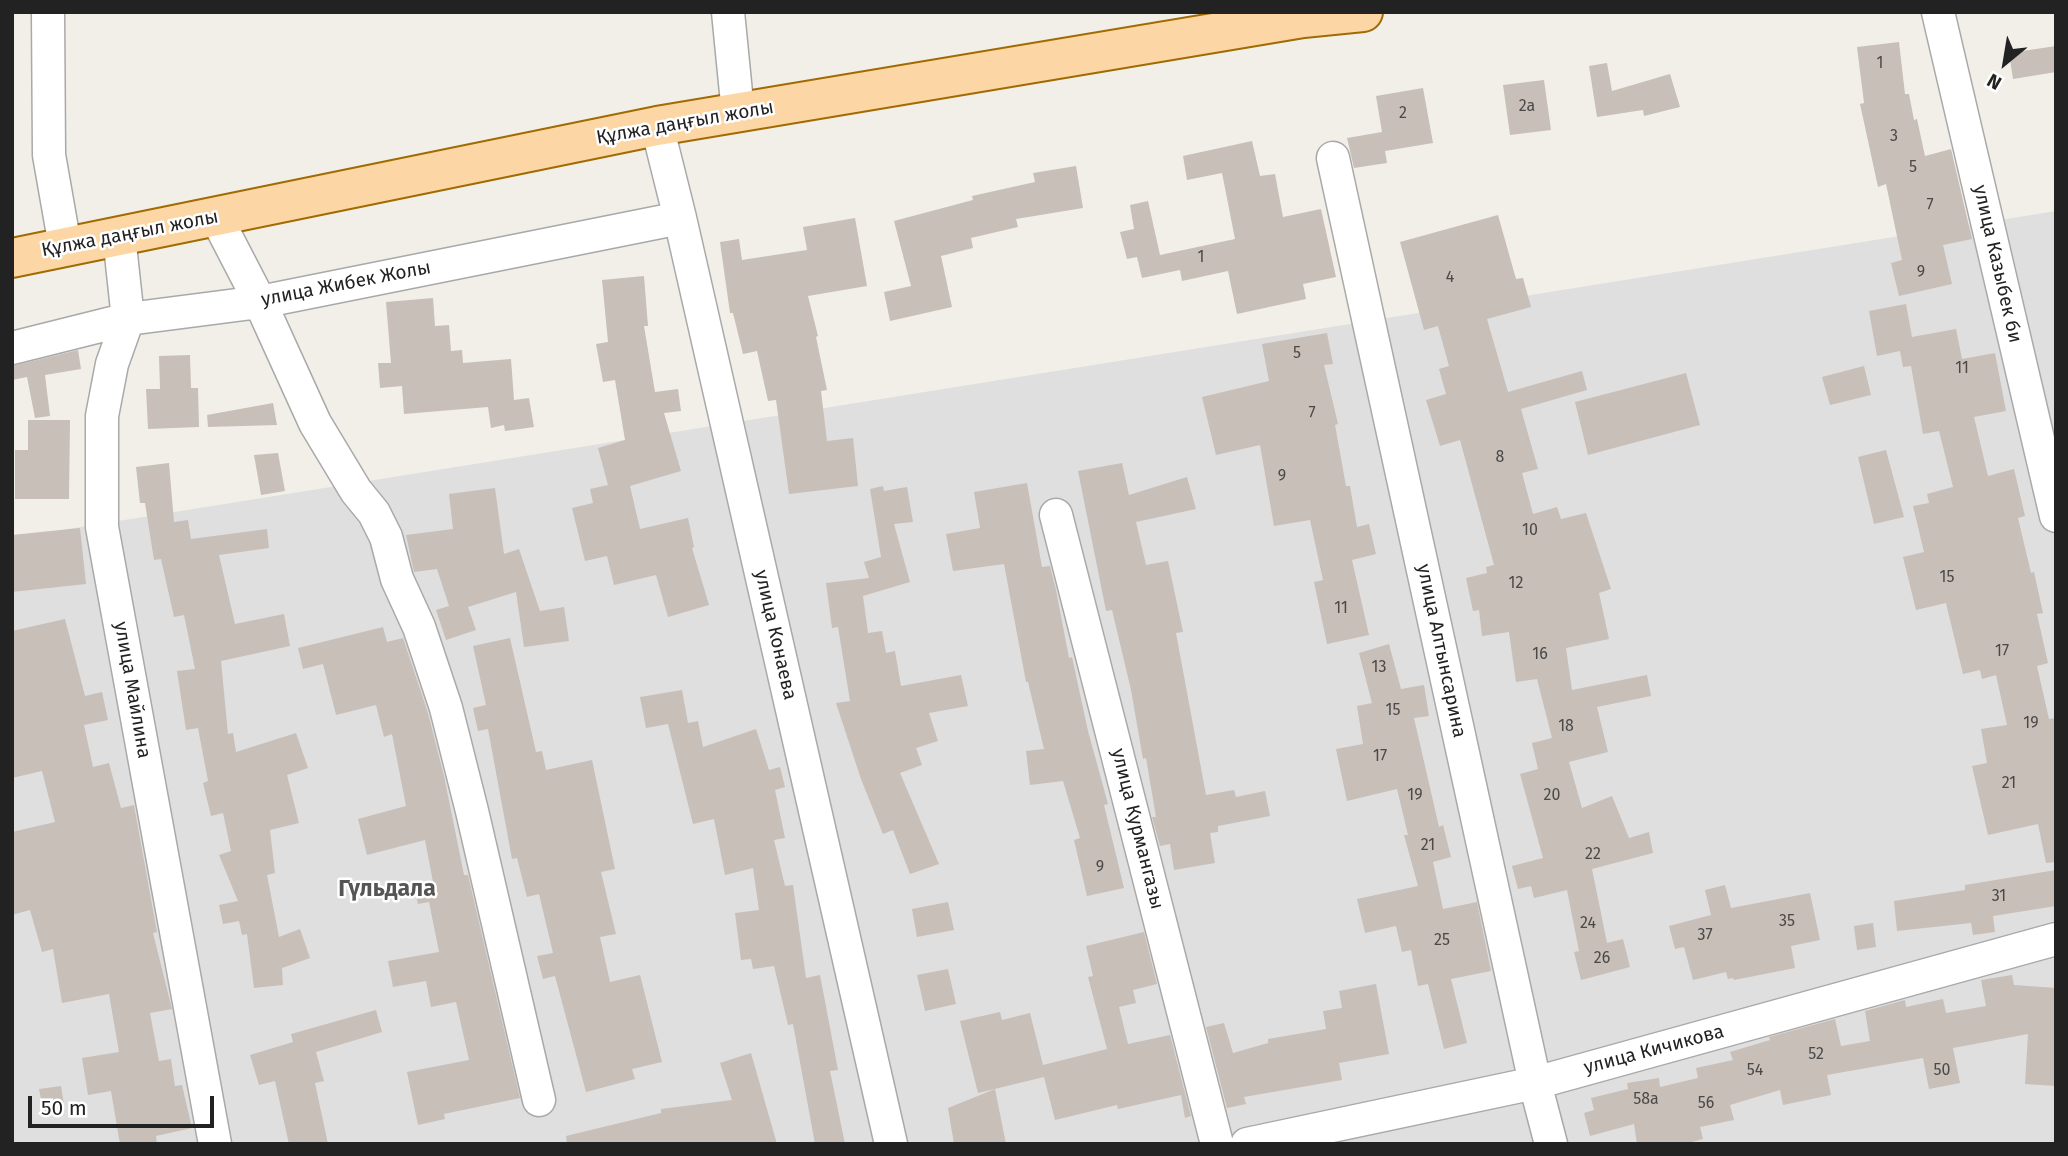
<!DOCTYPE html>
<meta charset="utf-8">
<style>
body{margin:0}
#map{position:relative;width:2068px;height:1156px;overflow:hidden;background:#f2efe9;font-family:"Fira Sans",sans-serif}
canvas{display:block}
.frame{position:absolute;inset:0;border:14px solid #222;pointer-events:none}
.north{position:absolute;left:1970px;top:28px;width:70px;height:70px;-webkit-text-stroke:5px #fff;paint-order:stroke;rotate:210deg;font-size:19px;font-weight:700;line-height:28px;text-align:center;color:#222}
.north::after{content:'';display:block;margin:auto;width:24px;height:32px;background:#222;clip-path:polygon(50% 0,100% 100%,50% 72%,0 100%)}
.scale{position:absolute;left:28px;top:1096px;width:186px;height:32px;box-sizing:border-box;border:4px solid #222;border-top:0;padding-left:9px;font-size:21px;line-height:24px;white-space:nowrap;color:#222;-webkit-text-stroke:5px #fff;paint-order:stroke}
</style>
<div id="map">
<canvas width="2068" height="1156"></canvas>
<div class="frame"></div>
<div class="north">N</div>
<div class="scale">50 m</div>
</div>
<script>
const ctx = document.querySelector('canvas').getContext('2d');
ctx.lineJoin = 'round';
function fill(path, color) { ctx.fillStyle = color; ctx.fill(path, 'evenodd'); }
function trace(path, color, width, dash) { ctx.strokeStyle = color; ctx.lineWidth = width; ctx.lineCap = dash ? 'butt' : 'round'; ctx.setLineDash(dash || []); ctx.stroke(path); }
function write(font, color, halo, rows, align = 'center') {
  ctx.font = font + ' "Fira Sans",sans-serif'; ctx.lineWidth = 5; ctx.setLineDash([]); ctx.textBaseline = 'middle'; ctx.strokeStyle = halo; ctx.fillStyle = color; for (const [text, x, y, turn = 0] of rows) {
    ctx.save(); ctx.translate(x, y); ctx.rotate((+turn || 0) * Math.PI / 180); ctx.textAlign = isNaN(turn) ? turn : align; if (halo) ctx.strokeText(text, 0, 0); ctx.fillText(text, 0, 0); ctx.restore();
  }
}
fill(new Path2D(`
 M2056 211V1144H12V538Z`), '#e0dfdf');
fill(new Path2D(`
 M1899 42 1905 94H1909L1914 120 1917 119 1925 156 1951 149 1972 239 1943 245 1952 284 1899 296 1891 263 1902 260 1886 184 1878 187 1860 104 1864 103 1857 47Z
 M2056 46V72L2013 79 2009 53Z
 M1607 63 1612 91 1670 74 1680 107 1644 116 1643 110 1597 117 1589 66Z
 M1544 80 1551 130 1510 135 1503 85Z
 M1423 88 1433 143 1385 151 1387 163 1354 168 1347 138 1382 132 1376 96Z
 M1252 141 1260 176 1275 174 1283 217 1321 209 1336 277 1303 284 1306 299 1237 314 1228 271 1182 281 1180 270 1142 278 1137 257 1127 259 1120 232 1134 229 1130 205 1148 201 1160 255 1235 239 1222 173 1187 180 1183 156Z
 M1076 166 1083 208 1016 219 1018 227 971 238 973 248 941 256 952 307 890 321 884 292 911 286 894 221 973 200 972 196 1035 182 1033 173Z
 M1498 215 1516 279 1523 278 1531 307 1487 319 1508 392 1582 371 1587 390 1521 409 1538 469 1522 473 1533 514 1557 507 1561 519 1586 513 1611 589 1599 593 1609 639 1566 648 1572 690 1647 675 1651 696 1597 707 1608 752 1569 762 1582 808 1612 796 1629 838 1649 832 1653 853 1592 869 1607 943 1623 939 1630 967 1581 980 1574 952 1579 951 1567 890 1534 898 1531 886 1518 889 1512 866 1543 858 1520 774 1538 769 1532 743 1552 738 1537 679 1516 682 1509 632 1482 636 1479 610 1473 611 1466 578 1487 573 1486 567 1494 565 1460 440 1440 446 1426 400 1446 394 1439 369 1449 366 1438 326 1424 330 1400 242Z
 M855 218 867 286 808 296 818 336 816 337 827 390 821 391 827 441 853 438 858 486 789 494 776 400 768 401 757 351 743 354 733 313H730L720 242 739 239 742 260 807 250 803 227Z
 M644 276 648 326H644L655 392 678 389 681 411 664 413 681 471 630 486 640 529 688 518 694 547 692 548 709 605 668 617 656 575 614 585 607 556 585 561 572 508 593 503 590 489 608 485 598 448 625 440 615 380 603 382 596 344 608 342 602 280Z
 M433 298 435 326 449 325 451 351 462 350 463 363 511 359 514 400 529 398 534 427 505 431 504 425 491 428 488 407 404 414 402 386 380 388 378 363H391L386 302Z
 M1906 304 1912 337 1956 329 1962 359 1995 353 2006 411 1974 417 1988 476 2014 469 2025 516 2018 518 2031 573 2034 572 2043 613 2037 614 2048 663 2037 666 2049 719 2056 718V862L2046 863 2038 824 1988 835 1972 766 1987 763 1981 729 2007 725 1996 675 1982 679 1980 670 1963 674 1946 603 1916 610 1903 557 1924 552 1913 506 1929 503 1927 494 1953 487 1939 431 1923 434 1911 366 1903 367 1900 351 1877 356 1869 311Z
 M1327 333 1333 364 1324 365 1338 424 1335 425 1346 486H1350L1357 527 1369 524 1376 554 1352 560 1369 635 1327 644 1314 582 1323 580 1310 520 1274 526 1260 445 1216 455 1202 397 1269 381 1262 344Z
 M78 350 81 369 45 375 50 416 35 418 27 377 12 380V366Z
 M190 355 191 388H198L199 427 148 429 146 389H160L159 356Z
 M1864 366 1871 395 1830 405 1822 377Z
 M1686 373 1700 425 1588 455 1575 402Z
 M273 403 277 425 208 427 207 415Z
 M28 420H70L69 499H15V450H28Z
 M1886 450 1904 517 1874 524 1858 457Z
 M278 453 285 491 261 495 254 455Z
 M169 463 174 522 188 520 191 539 267 529 269 548 219 555 235 624 284 614 290 646 221 661 228 734 233 733 236 752 296 733 308 768 287 775 299 823 270 830 275 873 267 875 279 937 300 929 310 958 282 968 283 985 254 988 247 934 242 935 239 921 223 924 219 905 238 901 219 855 231 851 223 813 211 816 203 783 208 781 198 728 186 730 177 671 195 669 184 615 174 617 161 559 154 560 145 503H140L136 467Z
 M1122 463 1129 495 1187 477 1196 509 1136 522 1146 565 1168 561 1183 632 1176 633 1206 795 1234 790 1236 797 1265 791 1270 816 1218 826V832L1210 833 1215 863 1174 870 1170 844 1160 846 1152 817H1156L1146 758 1143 759 1131 690 1112 610 1106 611 1078 471Z
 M1027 483 1042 567 1050 566 1056 590 1069 658 1072 657 1088 731 1108 804 1104 805 1124 888 1087 896 1074 840 1080 838 1063 781 1030 785 1026 751 1044 749 1028 682H1026L1004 564 953 571 946 534 980 528 974 492Z
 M883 486 884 491 907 487 913 522 894 524 910 582 863 596 868 633 882 631 886 653 895 651 901 686 961 675 968 706 929 713 938 741 916 748 922 765 900 773 939 864 910 874 893 830 883 834 861 779 836 703 850 701 838 627 832 628 826 583 869 578 864 562 881 557 870 489Z
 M495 488 504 554 519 549 540 611 564 607 569 641 524 647 516 592 468 607 476 630 446 640 436 610 449 606 437 569 414 572 406 535 453 529 449 494Z
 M80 528 86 584 12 592V535Z
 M65 619 85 696 102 692 108 720 84 725 93 767 109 763 121 808 134 805 157 932 153 933 172 1009 150 1013 159 1061 171 1059 175 1086 182 1085 192 1128 156 1136 157 1144H120L111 1091 88 1095 82 1058 119 1052 109 994 62 1003 53 949 42 952 30 910 12 915V832L55 822 42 771 12 778V631Z
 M383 627 387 642 403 638 428 713 444 776 464 875H468L520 1098 444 1114 445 1119 418 1125 407 1072 469 1060 456 1002 431 1007 426 981 393 987 388 961 439 952 429 902 418 904 414 886 433 882 425 840 367 855 358 819 406 806 392 734 384 737 376 705 336 715 323 664 303 669 298 648Z
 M510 638 536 752 542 751 546 770 592 760 615 869 601 872 616 934 600 937 610 982 640 975 662 1062 632 1069 635 1079 586 1092 555 976 543 979 537 956 553 953 539 894 527 897 517 858 512 859 488 729 478 731 473 708 486 705 473 646Z
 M1389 644 1401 689 1424 685 1429 716 1414 718 1439 827 1443 825 1451 857 1433 862 1443 909 1477 902 1491 971 1451 979 1467 1043 1444 1049 1428 984 1418 986 1411 950 1402 952 1396 926 1365 933 1357 899 1418 886 1404 835H1408L1397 789 1347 801 1336 749 1363 744 1357 706 1372 703 1359 653Z
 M682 690 688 723 698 721 703 747 756 729 769 770 780 767 785 787 775 790 785 838 774 840 785 886 793 885 806 978 820 975 838 1070 830 1071 845 1144H815L793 1024 788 1025 774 966 753 969 751 959 741 960 735 913 759 910 753 868 725 875 714 819 693 824 668 724 646 728 640 697Z
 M2056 870V906L1993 916 1995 932 1973 935 1971 923 1897 931 1894 901 1965 890V885Z
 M1725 885 1731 908 1810 893 1820 940 1791 946 1795 968 1734 980 1733 978 1728 979 1726 972 1693 980 1684 947 1675 949 1669 926 1711 915 1705 890Z
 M948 902 954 930 917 937 912 909Z
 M1873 923 1876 947 1857 950 1854 926Z
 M1144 932 1157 984 1133 990 1136 1003 1119 1007 1128 1044 1170 1035 1191 1116 1185 1118 1181 1095 1118 1109 1117 1105 1055 1120 1044 1077 978 1093 960 1021 1000 1012 1002 1020 1030 1013 1043 1065 1107 1049 1088 977 1093 976 1086 946Z
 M948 969 956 1004 925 1011 917 975Z
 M2012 975 2014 985 2056 988V1086L2025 1084 2028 1034 1953 1048 1960 1083 1929 1089 1923 1058 1827 1075 1831 1095 1783 1105 1780 1090 1730 1105 1734 1120 1700 1127 1703 1139 1684 1144H1637L1634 1124 1590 1136 1584 1113 1594 1110 1591 1098 1628 1089 1627 1083 1659 1078 1660 1087 1698 1078 1696 1068 1733 1060 1730 1052 1770 1040 1769 1037 1835 1019 1841 1046 1870 1041 1865 1011 1905 1000 1906 1007 1943 999 1946 1013 1986 1006 1981 980Z
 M1376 984 1389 1054 1339 1063 1342 1080 1244 1097 1246 1104 1227 1108 1206 1027 1224 1023 1233 1053 1268 1043V1039L1326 1029 1323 1011 1342 1008 1339 991Z
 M376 1010 382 1032 316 1052 324 1081 315 1083 328 1144H289L275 1081 259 1085 250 1055 293 1042 291 1034Z
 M751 1053 777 1144H567L566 1136 661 1113V1109L732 1100 720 1063Z
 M61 1086 65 1111 44 1115 39 1089Z
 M995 1089 1006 1144H954L948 1108Z`), '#c7bfb8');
const minor = new Path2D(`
 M48 12 49 155 65 246
 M728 12 738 113
 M1938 12 2056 516
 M657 126 680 218 891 1144
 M1333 158 1535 1083 1551 1144
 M216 217 260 302 315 423 356 491 374 513 386 537 397 579 419 627 446 708 472 811 539 1100
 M119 236 128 319 112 364 102 416V527L215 1144
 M12 348 128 319 260 302 680 218
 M1056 515 1217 1144
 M1247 1144 1535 1083 2056 939`);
const major = new Path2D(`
 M12 258 657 126 1303 18 1363 12`);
trace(minor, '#a9a9a9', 35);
trace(major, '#a06b00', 42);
trace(minor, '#fff', 32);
trace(major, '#fcd6a4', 38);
write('16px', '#4b4948', null, [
 ["1",1880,64],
 ["2а",1527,107],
 ["2",1403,114],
 ["3",1894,137],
 ["5",1913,168],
 ["7",1930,206],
 ["1",1201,258],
 ["9",1921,273],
 ["4",1450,278],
 ["5",1297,354],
 ["11",1962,369],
 ["7",1312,414],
 ["8",1500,458],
 ["9",1282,477],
 ["10",1530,531],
 ["15",1947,578],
 ["12",1516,584],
 ["11",1341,609],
 ["17",2002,652],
 ["16",1540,655],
 ["13",1379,668],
 ["15",1393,711],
 ["19",2031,724],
 ["18",1566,727],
 ["17",1380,757],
 ["21",2009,784],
 ["19",1415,796],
 ["20",1552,796],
 ["21",1428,846],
 ["22",1593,855],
 ["9",1100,868],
 ["31",1999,897],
 ["35",1787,922],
 ["24",1588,924],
 ["37",1705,936],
 ["25",1442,941],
 ["26",1602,959],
 ["52",1816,1055],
 ["54",1755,1071],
 ["50",1942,1071],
 ["58а",1646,1100],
 ["56",1706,1104]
]);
write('19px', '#222', '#fff', [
 ["Құлжа даңғыл жолы",685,123,-10],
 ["Құлжа даңғыл жолы",130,234,-11],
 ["улица Казыбек би",1997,264,77],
 ["улица Жибек Жолы",346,284,-11],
 ["улица Конаева",775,635,77],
 ["улица Алтынсарина",1441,651,78],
 ["улица Майлина",132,690,80],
 ["улица Курмангазы",1137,829,76],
 ["улица Кичикова",1654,1050,-15]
]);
write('bold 23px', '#555', '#fff', [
 ["Гүльдала",387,890]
]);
</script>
